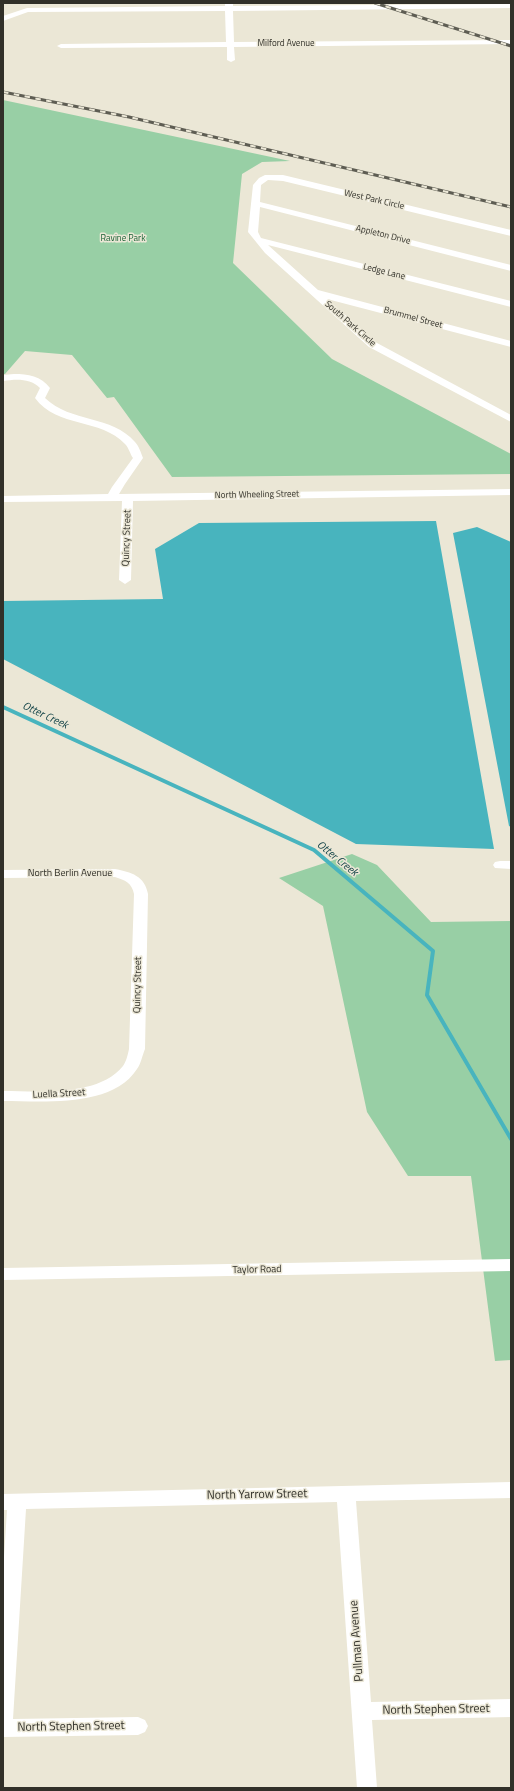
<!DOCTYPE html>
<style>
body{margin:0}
#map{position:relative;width:514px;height:1791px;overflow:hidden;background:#ebe7d6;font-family:"Titillium Web",sans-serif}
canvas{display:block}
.frame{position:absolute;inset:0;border:4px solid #313029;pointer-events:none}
</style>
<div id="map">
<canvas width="514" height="1791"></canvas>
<div class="frame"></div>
</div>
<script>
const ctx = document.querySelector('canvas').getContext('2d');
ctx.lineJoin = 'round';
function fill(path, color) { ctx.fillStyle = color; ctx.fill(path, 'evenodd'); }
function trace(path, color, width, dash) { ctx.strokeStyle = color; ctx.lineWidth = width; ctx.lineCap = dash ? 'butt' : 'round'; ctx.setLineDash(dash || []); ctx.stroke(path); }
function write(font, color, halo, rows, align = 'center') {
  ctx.font = font + ' "Titillium Web",sans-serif'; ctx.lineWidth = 3; ctx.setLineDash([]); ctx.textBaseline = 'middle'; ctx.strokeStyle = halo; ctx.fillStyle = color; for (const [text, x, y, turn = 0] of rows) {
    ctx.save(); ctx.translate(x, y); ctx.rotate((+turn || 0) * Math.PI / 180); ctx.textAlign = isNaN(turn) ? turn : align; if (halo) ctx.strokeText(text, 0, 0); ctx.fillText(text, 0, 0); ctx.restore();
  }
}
fill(new Path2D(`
 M3 100 290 161 262 162 242 174 233 263 332 359 511 454V474L172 477 114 397 107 398 72 355 25 351 5 374H3Z
 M352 854 377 865 431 922 511 921V1360L495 1361 471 1176H408L367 1112 323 906 279 878Z`), '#98cfa5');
fill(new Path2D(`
 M436 521 494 849 356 844 3 659V601L163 599 155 549 199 523Z
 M477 527 511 542V827L509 826 453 533Z`), '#48b4be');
trace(new Path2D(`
 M3 707 314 850 433 951 427 995 511 1139`), '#48b4be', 4);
fill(new Path2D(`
 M225 3H233V6L511 4V8L233 11 234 42 511 40V44L234 47 235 60 231 62 227 60V47L61 48 57 46 61 44 226 42 225 11 28 12 3 21V16L27 8 225 6Z
 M265 175H283L511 230V236L283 181 268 180 261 185 260 202 511 265V271L260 207 258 232 261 238 511 301V307L268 245 318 290 511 341V347L327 299 377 343 511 415V422L369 347 265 253 248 232 253 185 259 178Z
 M14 374C28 374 41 376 50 388L45 398C71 423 112 415 135 442 139 446 141 453 143 458L125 484 119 494 511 489V495L133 501 131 580 125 584 119 580 122 501 3 502V496L108 494 112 487 133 458C130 454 129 448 125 444 101 418 57 428 35 398L40 388C30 378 16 379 3 381V375Z
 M500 861H511V869L495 868 493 865 495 862Z
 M115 869C131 872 145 876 148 894L145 1049C142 1056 141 1064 137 1069 112 1108 43 1101 3 1101V1091C39 1091 98 1097 123 1066 126 1062 128 1054 129 1049L134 894C132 883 125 880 115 877L3 878V870Z
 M511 1259V1271L3 1280V1268Z
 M511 1482V1498L356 1501 371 1702 511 1699V1717L372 1720 377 1788H357L337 1502 26 1509 13 1719 138 1717 145 1720 148 1726 145 1732 138 1735 3 1737V1573L7 1510H3V1494Z`), '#fff');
const rail = new Path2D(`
 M375 3 511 46
 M3 92 129 117 511 207`);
trace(rail, '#5e5d53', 3);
trace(rail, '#ebe7d6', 2, [5.5]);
write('9px', '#313029', '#ebe7d6', [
 ["Milford Avenue",286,44],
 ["West Park Circle",374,200,13],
 ["Appleton Drive",383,235,14],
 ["Ledge Lane",384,272,14],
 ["Brummel Street",413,318,15],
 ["South Park Circle",350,324,41],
 ["North Wheeling Street",257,495,-1]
]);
write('9px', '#145e31', '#ebe7d6', [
 ["Ravine Park",123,239]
]);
write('10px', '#313029', '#ebe7d6', [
 ["Quincy Street",127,538,-88],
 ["North Berlin Avenue",70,874],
 ["Quincy Street",138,985,-89],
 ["Luella Street",59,1094,-3],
 ["Taylor Road",257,1270,-1]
]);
write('italic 11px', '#0d3f44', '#ebe7d6', [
 ["Otter Creek",45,716,25],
 ["Otter Creek",337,859,39]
]);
write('12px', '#313029', '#ebe7d6', [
 ["North Yarrow Street",257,1495,-1],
 ["Pullman Avenue",357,1641,-94],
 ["North Stephen Street",436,1710,-1],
 ["North Stephen Street",71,1727,-1]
]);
</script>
